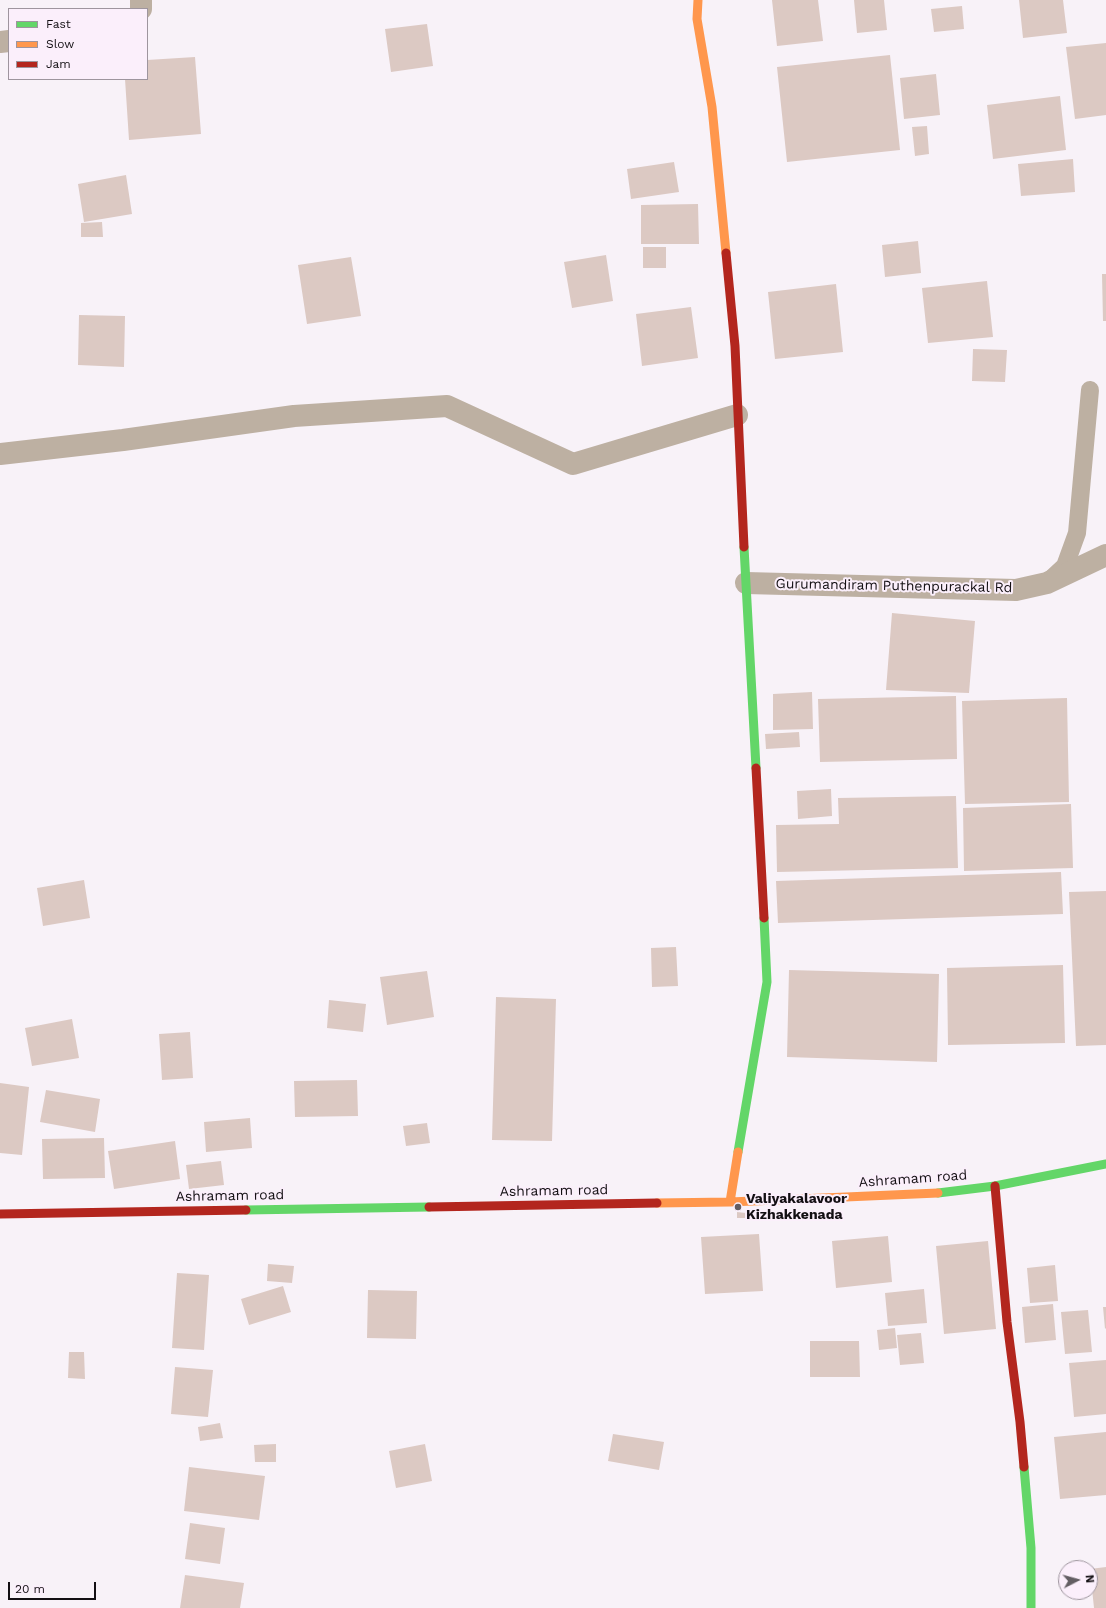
<!DOCTYPE html>
<style>
body{margin:0}
#map{position:relative;width:1106px;height:1608px;overflow:hidden;background:#f8f2f8;font-family:"Work Sans",sans-serif}
canvas{display:block}
.legend{position:absolute;left:8px;top:8px;width:140px;height:72px;box-sizing:border-box;background:#fbeffb;border:1px solid #9e959e;margin:0;padding:5px 7px;list-style:none;font-size:12px;color:#130f13}
.legend li{display:flex;align-items:center;gap:8px;height:20px}
.legend b{width:20px;border:1px solid #9e959e}
.north{position:absolute;left:1058px;top:1560px;width:40px;height:40px;box-sizing:border-box;background:#fbeffb;border:1px solid #9e959e;border-radius:50%;rotate:84deg;font-size:11px;font-weight:700;line-height:16px;text-align:center;color:#130f13}
.north::after{content:'';display:block;margin:auto;width:14px;height:18px;background:#635e63;clip-path:polygon(50% 0,100% 100%,50% 72%,0 100%)}
.scale{position:absolute;left:8px;top:1582px;width:88px;height:18px;box-sizing:border-box;border:2px solid #130f13;border-top:0;padding-left:5px;font-size:12px;line-height:14px;white-space:nowrap;color:#130f13;-webkit-text-stroke:3px #fbeffb;paint-order:stroke}
</style>
<div id="map">
<canvas width="1106" height="1608"></canvas>
<ul class="legend">
<li><b style="height:5px;background:#63d668"></b>Fast</li>
<li><b style="height:5px;background:#ff974d"></b>Slow</li>
<li><b style="height:5px;background:#b3261e"></b>Jam</li>
</ul>
<div class="north">N</div>
<div class="scale">20 m</div>
</div>
<script>
const ctx = document.querySelector('canvas').getContext('2d');
ctx.lineJoin = 'round';
function fill(path, color) { ctx.fillStyle = color; ctx.fill(path, 'evenodd'); }
function trace(path, color, width, dash) { ctx.strokeStyle = color; ctx.lineWidth = width; ctx.lineCap = dash ? 'butt' : 'round'; ctx.setLineDash(dash || []); ctx.stroke(path); }
function write(font, color, halo, rows, align = 'center') {
  ctx.font = font + ' "Work Sans",sans-serif'; ctx.lineWidth = 4; ctx.setLineDash([]); ctx.textBaseline = 'middle'; ctx.strokeStyle = halo; ctx.fillStyle = color; for (const [text, x, y, turn = 0] of rows) {
    ctx.save(); ctx.translate(x, y); ctx.rotate((+turn || 0) * Math.PI / 180); ctx.textAlign = isNaN(turn) ? turn : align; if (halo) ctx.strokeText(text, 0, 0); ctx.fillText(text, 0, 0); ctx.restore();
  }
}
fill(new Path2D(`
 M772 0H818L823 41 777 46Z
 M854 0H884L887 30 857 33Z
 M1019 0H1063L1067 33 1023 38Z
 M962 6 964 29 934 32 931 9Z
 M427 24 433 66 391 72 385 29Z
 M1106 43V115L1075 119 1066 47Z
 M890 55 900 150 787 162 777 67Z
 M195 57 201 134 129 140 125 79H147V60Z
 M936 74 940 115 904 119 900 78Z
 M1060 96 1066 150 993 159 987 105Z
 M927 126 929 154 915 156 912 127Z
 M1073 159 1075 192 1021 196 1018 164Z
 M674 162 679 192 631 199 627 169Z
 M126 175 132 214 84 222 78 184Z
 M698 204 699 244H641V205Z
 M102 222 103 237H81V223Z
 M918 241 921 273 885 277 882 245Z
 M643 247H666V268H643Z
 M606 255 613 301 572 308 564 262Z
 M351 257 361 316 307 324 298 265Z
 M1102 274H1106V321H1103Z
 M987 281 993 337 928 343 922 288Z
 M836 284 843 352 775 359 768 292Z
 M691 307 698 358 642 366 636 314Z
 M79 315 125 316 124 367 78 365Z
 M973 349 1007 350 1005 382 972 381Z
 M892 613 975 621 969 693 886 690Z
 M812 692 813 729 773 730V694Z
 M956 696 957 759 820 762 818 699Z
 M1067 698 1069 802 965 804 962 701Z
 M799 732 800 747 766 749 765 734Z
 M831 789 832 816 798 819 797 791Z
 M956 796 958 868 777 872 776 825 839 824 838 798Z
 M1071 804 1073 868 964 871 963 808Z
 M1061 872 1063 914 778 923 776 881Z
 M84 880 90 918 43 926 37 888Z
 M1106 891V1045L1076 1046 1069 892Z
 M676 947 678 986 652 987 651 948Z
 M1063 965 1065 1043 948 1045 947 968Z
 M789 970 939 974 937 1062 787 1057Z
 M427 971 434 1017 387 1025 380 977Z
 M496 997 556 999 552 1141 492 1140Z
 M329 1000 366 1004 363 1032 327 1028Z
 M72 1019 79 1058 32 1066 25 1028Z
 M190 1032 193 1078 162 1080 159 1034Z
 M357 1080 358 1116 295 1117 294 1081Z
 M0 1083 29 1087 22 1155 0 1153Z
 M46 1090 100 1099 95 1132 40 1122Z
 M250 1118 252 1148 206 1152 204 1122Z
 M427 1123 430 1143 406 1146 403 1126Z
 M104 1138 105 1178 43 1179 42 1139Z
 M175 1141 180 1179 114 1189 108 1151Z
 M221 1161 224 1185 189 1189 186 1165Z
 M737 1212 746 1213V1218H737Z
 M759 1234 763 1291 705 1294 701 1237Z
 M888 1236 892 1282 836 1288 832 1241Z
 M988 1241 996 1329 944 1334 936 1246Z
 M268 1264 294 1266 292 1283 267 1281Z
 M1055 1265 1058 1301 1030 1303 1027 1268Z
 M177 1273 209 1275 204 1350 172 1348Z
 M283 1286 291 1312 249 1325 241 1299Z
 M924 1289 927 1323 888 1326 885 1293Z
 M368 1290 417 1291 416 1339 367 1338Z
 M1053 1304 1056 1340 1025 1343 1022 1307Z
 M1103 1307H1106V1328L1105 1329Z
 M1088 1310 1092 1352 1065 1354 1061 1312Z
 M895 1328 897 1348 879 1350 877 1330Z
 M921 1333 924 1363 900 1365 897 1335Z
 M810 1341H859L860 1377H810Z
 M69 1352H84L85 1379 68 1378Z
 M1106 1360V1414L1074 1417 1069 1363Z
 M175 1367 213 1370 208 1417 171 1414Z
 M220 1423 223 1438 200 1441 198 1427Z
 M1106 1432V1495L1060 1499 1054 1437Z
 M613 1434 664 1442 659 1470 608 1461Z
 M276 1444V1462H255L254 1445Z
 M425 1444 432 1481 396 1488 389 1451Z
 M189 1467 265 1476 259 1520 184 1511Z
 M190 1523 225 1528 220 1564 185 1559Z
 M1106 1567V1608H1094L1090 1569Z
 M185 1575 244 1583 240 1608H180Z`), '#dcc9c3');
trace(new Path2D(`
 M1050 580 1065 566 1077 533 1090 390`), '#bdb0a2', 18);
trace(new Path2D(`
 M141 9V0
 M0 42 9 41
 M0 454 123 440 294 416 447 406 573 464 737 415
 M746 583 1016 590 1047 583 1106 555`), '#bdb0a2', 22);
trace(new Path2D(`
 M744 547 756 768
 M738 1152 767 982 764 918
 M938 1193 995 1186 1106 1164
 M246 1210 429 1207
 M1024 1467 1031 1548V1608`), '#63d668', 9);
trace(new Path2D(`
 M698 0 697 19 712 107 726 253
 M730 1202 738 1152
 M657 1203 730 1202 938 1193`), '#ff974d', 9);
trace(new Path2D(`
 M726 253 735 346 744 547
 M756 768 764 918
 M995 1186 1007 1322 1020 1422 1024 1467
 M429 1207 657 1203
 M0 1214 246 1210`), '#b3261e', 9);
for (const [x, y, r, color] of [
 [738,1207,4,"#635e63"]
]) { const dot = new Path2D(); dot.arc(x, y, r, 0, 2 * Math.PI); ctx.fillStyle = color; ctx.fill(dot); trace(dot, '#fbeffb', 1.5); }
write('14px', '#130f13', '#fbeffb', [
 ["Gurumandiram Puthenpurackal Rd",894,586,1],
 ["Ashramam road",913,1179,-4],
 ["Ashramam road",554,1191,-1],
 ["Ashramam road",230,1196,-1]
]);
write('bold 14px', '#130f13', '#fbeffb', [
 ["Valiyakalavoor",746,1199],
 ["Kizhakkenada",746,1215]
], 'left');
</script>
